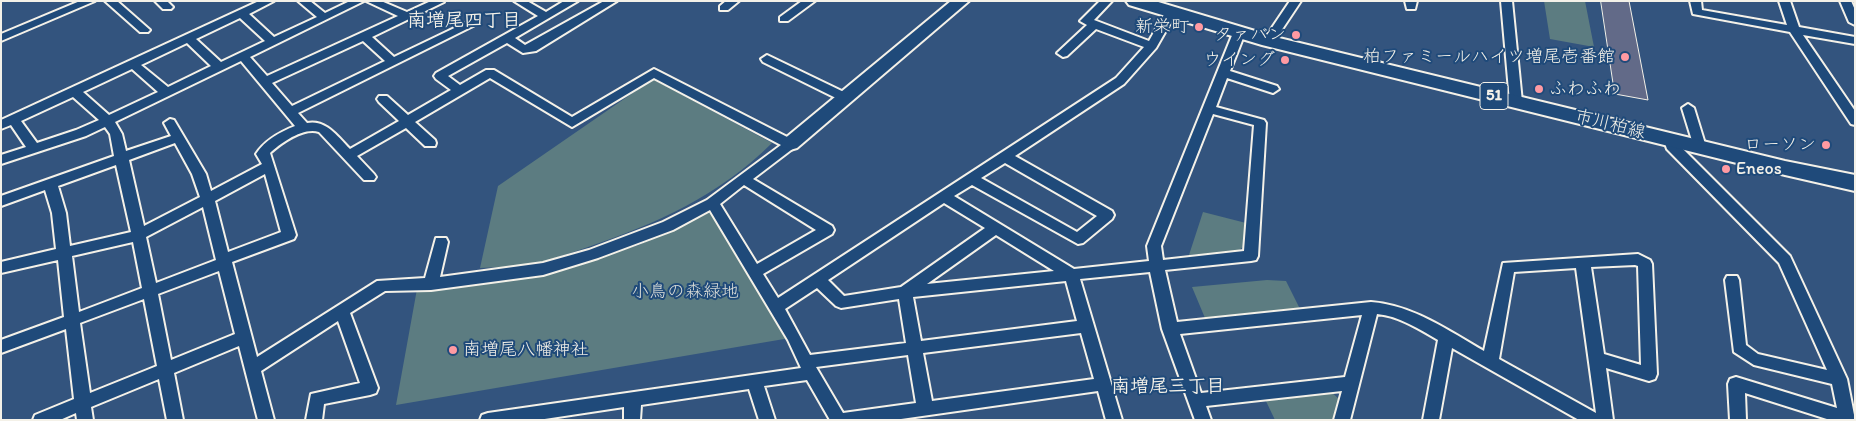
<!DOCTYPE html>
<meta charset="utf-8">
<style>
body{margin:0}
#map{position:relative;width:1856px;height:421px;overflow:hidden;background:#33547e;font-family:Itim,sans-serif}
canvas{display:block}
.frame{position:absolute;inset:0;border:2px solid #f4f1e8;pointer-events:none}
</style>
<div id="map">
<canvas width="1856" height="421"></canvas>
<div class="frame"></div>
</div>
<script>
const ctx = document.querySelector('canvas').getContext('2d');
ctx.lineJoin = 'round';
function fill(path, color) { ctx.fillStyle = color; ctx.fill(path, 'evenodd'); }
function trace(path, color, width, dash) { ctx.strokeStyle = color; ctx.lineWidth = width; ctx.lineCap = dash ? 'butt' : 'round'; ctx.setLineDash(dash || []); ctx.stroke(path); }
function write(font, color, halo, rows, align = 'center') {
  ctx.font = font + ' Itim,"Klee One",sans-serif'; ctx.lineWidth = 4; ctx.setLineDash([]); ctx.textBaseline = 'middle'; ctx.strokeStyle = halo; ctx.fillStyle = color; for (const [text, x, y, turn = 0] of rows) {
    ctx.save(); ctx.translate(x, y); ctx.rotate((+turn || 0) * Math.PI / 180); ctx.textAlign = isNaN(turn) ? turn : align; if (halo) ctx.strokeText(text, 0, 0); ctx.fillText(text, 0, 0); ctx.restore();
  }
}
fill(new Path2D(`
 M1544 1H1585L1594 47 1550 39Z
 M653 79 772 143C720 195 656 224 588 247 567 254 544 263 522 266 508 268 494 267 480 268L498 186Z
 M705 212 713 214 766 305 771 306 790 338 396 405 417 289 543 275 639 245Z
 M1203 212 1246 223 1244 246 1237 252 1189 255Z
 M1267 280 1286 281 1300 309 1205 318 1192 287Z
 M1329 390 1339 399 1334 420H1275L1264 397Z`), '#5c7c81');
const building = new Path2D(`
 M1601 1H1629L1648 100 1615 94Z`);
fill(building, '#626a88');
trace(building, '#f4f1e8', 1);
const street = new Path2D(`
 M80 1H95L1 41V34Z
 M105 1H117L150 30 148 32H140Z
 M155 1H167L173 7 171 9H163Z
 M259 1H274L249 14 274 37 317 17 298 1H310L325 13 350 1H364L250 57 267 76 398 16 366 1H381L407 12 431 1 444 2 372 37 394 57 469 21 473 20 479 23 298 113 307 123C326 119 338 137 350 149L399 121 379 102 377 99 379 96H387L408 115 451 90 436 79 434 76 436 73 538 16 514 1H527L546 12 564 1H578L515 38 525 45 604 1H617L536 51 523 53 507 43 448 76 460 85 486 70H494L572 117 654 69 795 141 796 144 795 147 753 179 832 226 834 230 832 234 763 274 778 298 1116 78 1144 47 1096 29 1067 56 1063 57 1057 53 1087 25 1080 21 1100 1H1112L1094 20 1149 41 1166 11H1174L1176 13 1156 48 1124 84 1015 156 1112 211 1114 215 1112 219 1083 243 1078 244 972 185 954 196 1074 269 1149 261 1147 246 1233 33 1235 31H1243L1245 33 1230 71 1277 86 1279 89 1273 93 1227 78 1216 107 1264 120 1266 123 1258 256 1256 260 1251 261 1165 270 1177 322 1371 302C1413 305 1449 331 1484 351L1503 263 1638 254 1650 260 1652 264 1657 374 1655 379 1649 381 1606 368 1613 420H1579L1452 348 1439 420H1423L1438 340C1419 329 1399 316 1377 314L1350 420H1334L1342 391 1206 406 1211 420H1195L1162 329 1150 272 1080 279 1122 420H1106L1098 391 894 420H830L807 380 764 386 775 420H759L749 389 641 405 640 420H624V407L538 420H480L482 415 488 413 801 368 788 340 710 210 673 230 598 258 543 275 431 290 385 291 350 313 378 388 376 393 370 395 324 404 322 420H306L311 394 360 383 338 321 261 371 274 420H258L239 346 174 373 183 420H167L159 379 91 407 93 420H77L76 413 60 420H33L35 415 74 399 66 329 1 353V340L64 317 58 260 1 273V262L56 249 52 213 45 190 1 206V196L114 156 110 134 105 127 86 136 1 164V155L26 147 11 125 1 129V120ZM240 18 265 41 221 62 196 39ZM363 41 385 61 292 106 272 83ZM187 43 211 66 168 87 141 65ZM241 61 295 126C280 132 265 140 256 154L262 164 211 191 206 174 174 120 170 119 164 123 171 136 126 151 122 134 115 122ZM132 69 158 92 109 115 83 92ZM490 78 572 127 654 78 781 145 707 200 663 222 589 250 543 263 440 277 448 242 446 238H436L425 278 377 281 257 357 232 262 294 239 296 235 270 153C281 143 303 127 319 132L364 180H374L376 177 374 174 357 156 406 128 425 146H435L436 143 435 140 415 122ZM73 97 99 120 76 130 37 143 21 121ZM1213 114 1254 125 1244 251 1163 260 1161 246ZM175 143 192 174 200 197 144 226 129 160ZM1005 163 1097 216 1077 232 981 178ZM116 165 131 232 70 246 66 213 58 186ZM265 174 281 232 228 252 215 201ZM744 185 816 230 757 264 720 204ZM944 203 985 228 901 287 844 296 828 280ZM203 207 216 260 156 283 146 237ZM996 235 1054 271 927 284ZM133 242 142 288 79 312 72 256ZM1635 265 1638 266 1641 365 1604 354 1591 267ZM1576 268 1596 413 1499 359 1514 272ZM219 271 235 334 171 360 158 294ZM1066 281 1077 321 921 341 913 297ZM817 288 836 306 841 308 899 299 906 343 810 355 785 309ZM144 299 157 366 90 393 80 323ZM1362 315 1345 377 1201 393 1180 334ZM1081 333 1094 379 932 401 923 353ZM908 355 916 403 843 413 816 367Z
 M726 1H739L728 10H720V6Z
 M802 1H815L788 21H780V17Z
 M1290 1H1301L1273 43H1265L1263 41Z
 M1405 1H1417L1415 9H1407Z
 M1501 1H1512L1522 102 1516 106 1510 102Z
 M1690 1H1701L1702 10 1787 25 1779 1H1790L1799 27 1855 37V44L1803 35 1855 111V125L1851 124 1790 32 1693 14Z
 M1840 1H1851L1855 10V25L1849 22Z
 M767 55 850 95 852 98 846 102 842 101 763 62 761 59Z
 M1688 104 1694 108 1706 147 1705 150 1700 151 1694 147 1682 108Z
 M1670 136 1675 137 1678 144 1790 256 1847 379 1855 420H1830L1745 393 1746 420H1730L1728 384 1730 379 1736 377 1837 408 1832 384 1754 365 1734 352 1725 280 1727 276H1737L1739 280 1746 345 1758 354 1827 370 1779 263 1667 149 1664 140Z`);
const secondary = new Path2D(`
 M951 1H969L797 148 790 150 783 148 781 144 783 140Z`);
const primary = new Path2D(`
 M1126 1H1155L1275 37 1785 161 1855 175V191L1785 175 1262 45 1129 5Z`);
trace(street, '#f4f1e8', 4);
trace(secondary, '#f4f1e8', 4);
trace(primary, '#f4f1e8', 4);
fill(street, '#1f4a7a');
fill(secondary, '#1f4a7a');
fill(primary, '#1f4a7a');
for (const [x, y, r, color] of [
 [1199,27,5,"#ff9aa2"],
 [1296,35,5,"#ff9aa2"],
 [1625,57,5,"#ff9aa2"],
 [1285,60,5,"#ff9aa2"],
 [1539,89,5,"#ff9aa2"],
 [1826,145,5,"#ff9aa2"],
 [1726,169,5,"#ff9aa2"],
 [453,350,5,"#ff9aa2"]
]) { const dot = new Path2D(); dot.arc(x, y, r, 0, 2 * Math.PI); ctx.fillStyle = color; ctx.fill(dot); trace(dot, '#1f4a7a', 2); }
for (const [x, y, w] of [
 [1494,96,28]
]) { const box = new Path2D(); box.roundRect(x - w / 2, y - 13.5, w, 27, 4); ctx.fillStyle = '#1f4a7a'; ctx.fill(box); trace(box, '#f4f1e8', 1); }
write('bold 16px', '#f4f1e8', null, [
 ["51",1494,96]
]);
write('18px', '#f4f1e8', '#1f4a7a', [
 ["新栄町",1189,27],
 ["タァバン",1286,35],
 ["柏ファミールハイツ増尾壱番館",1615,57],
 ["ウイング",1275,60],
 ["ふわふわ",1549,89,"left"],
 ["ローソン",1816,145],
 ["Eneos",1736,169,"left"],
 ["南増尾八幡神社",463,350,"left"]
], 'right');
write('18px', '#f4f1e8', '#1f4a7a', [
 ["市川柏線",1610,125,14]
]);
write('18px', '#dddfd9', '#1f4a7a', [
 ["小鳥の森緑地",685,292]
]);
write('bold 19px', '#f4f1e8', '#1f4a7a', [
 ["南増尾四丁目",464,21],
 ["南増尾三丁目",1168,387]
]);
</script>
